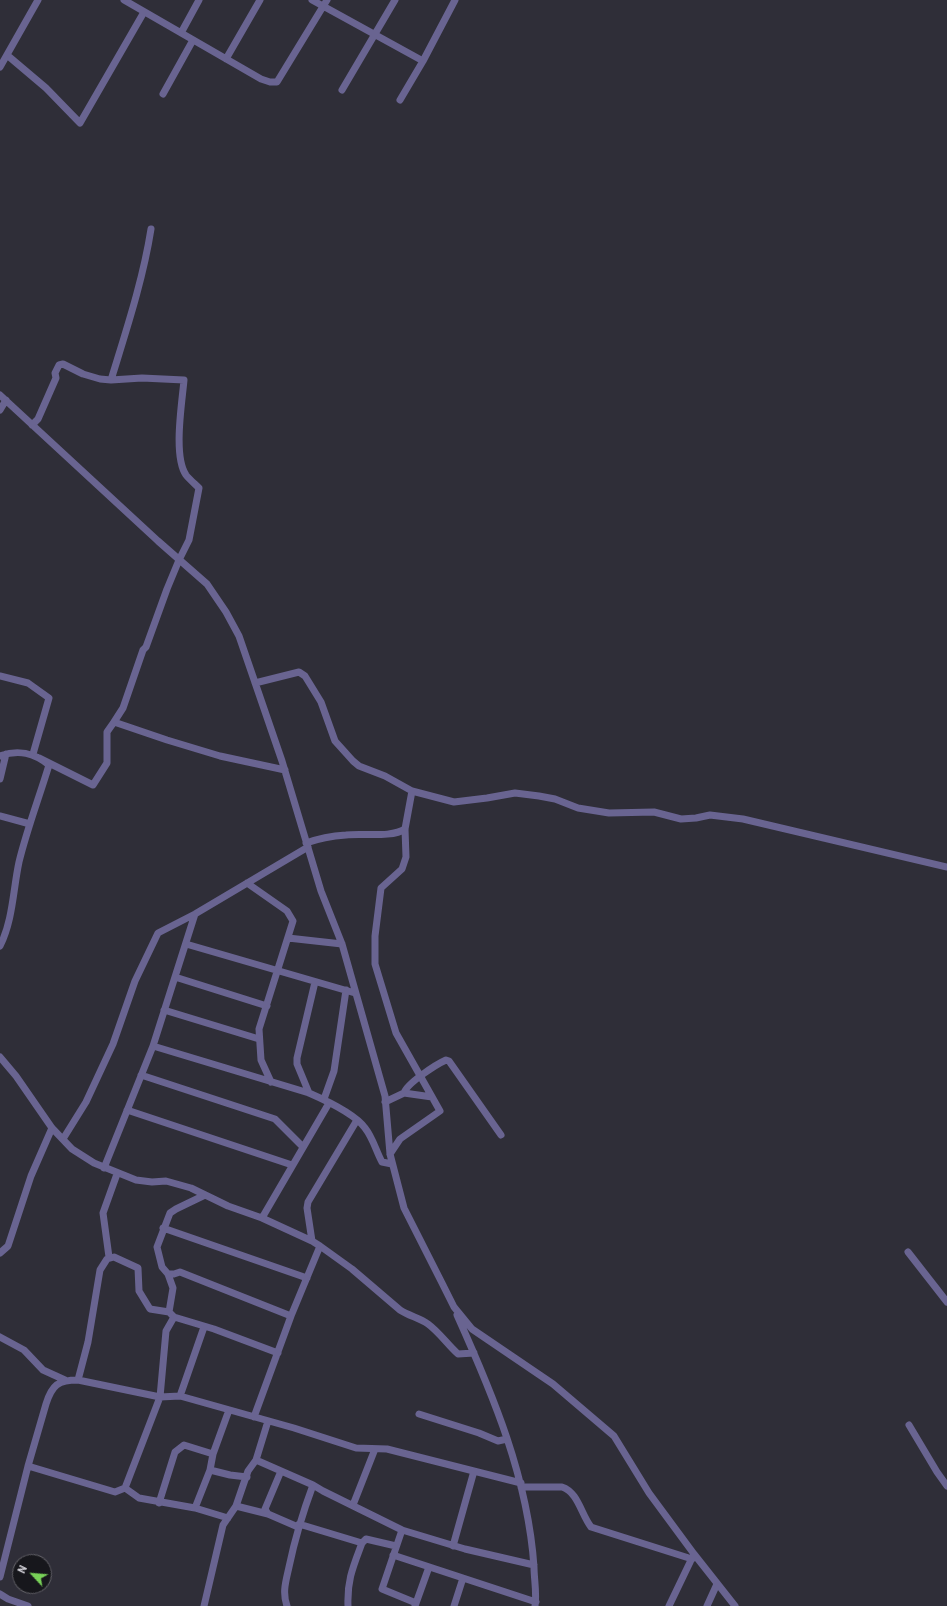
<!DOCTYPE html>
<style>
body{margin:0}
#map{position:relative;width:947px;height:1606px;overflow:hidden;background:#2f2e38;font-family:Barlow,sans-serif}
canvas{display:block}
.north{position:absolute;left:12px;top:1554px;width:40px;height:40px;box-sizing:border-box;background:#17171c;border:1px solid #626167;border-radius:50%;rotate:296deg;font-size:11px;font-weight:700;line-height:16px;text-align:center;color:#d2d1d8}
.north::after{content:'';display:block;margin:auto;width:14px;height:18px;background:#78d158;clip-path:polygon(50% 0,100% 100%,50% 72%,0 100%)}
</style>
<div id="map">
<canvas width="947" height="1606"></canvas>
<div class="north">N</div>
</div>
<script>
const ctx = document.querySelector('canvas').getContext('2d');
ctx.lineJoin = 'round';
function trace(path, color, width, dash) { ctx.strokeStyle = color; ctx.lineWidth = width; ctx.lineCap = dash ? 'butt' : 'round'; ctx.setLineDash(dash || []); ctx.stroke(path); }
trace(new Path2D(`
 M124 0 261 79 270 82H277L327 0
 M312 0 423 61 455 0
 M181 33 199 0
 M7 55 46 88 80 123 144 12
 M226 59 260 0
 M0 67 38 0
 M342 90 395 0
 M163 94 193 40
 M400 100 423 61
 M111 380C126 331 143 280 151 229
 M0 395 158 541 207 584 226 612 239 636 282 761 321 891 342 944 385 1096 390 1154 404 1208 443 1285 454 1307 472 1329 553 1384 614 1436 649 1493 694 1554 735 1606
 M0 410 6 400
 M32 425 38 419 56 378 55 373 59 365 63 364 83 374 100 379 111 380 142 378 184 380C182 403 173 456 186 475 189 479 195 484 199 488L189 540 179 560 167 589 146 647 143 650 123 708 114 722
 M0 676 28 683 49 698 33 754
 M255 683 299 672 305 676 321 702 335 741 353 761 359 766 385 776 412 791 454 802 487 798 515 793 539 796 555 799 578 808 609 813 654 812 681 819 696 818 710 815 743 819 947 867
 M0 756C19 749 34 753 49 765 39 798 27 829 19 862 13 890 13 920 0 946
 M39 758 93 785 107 763V732L114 722 167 740 220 756 285 770
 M0 779 6 754
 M0 816 30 824
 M306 843C320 838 332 836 346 835 362 833 392 838 405 829
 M247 883 287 911 293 921 259 1029 261 1060 271 1082
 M288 938 342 944
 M186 944 355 993
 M175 977 267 1006
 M164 1010 259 1039
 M153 1046 309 1093C325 1100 355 1114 365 1128 373 1138 376 1151 382 1162L392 1164
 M0 1057 16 1076 52 1128 72 1149 94 1163 136 1180 152 1182 166 1181 191 1188 228 1206 262 1218 312 1241 320 1246 352 1269 400 1310C409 1316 420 1318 428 1324 439 1332 448 1345 458 1354L474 1353
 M141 1075 275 1119 303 1147
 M309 1093 297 1064V1058L315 982
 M404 1093C407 1083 437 1064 446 1060L449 1061 501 1135
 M324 1099 334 1071 346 990
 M385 1102 404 1093 432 1097
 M127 1110 292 1165
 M63 1139 86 1102 113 1044 135 981 158 933 195 914 308 847
 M390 1154 400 1139 440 1111 396 1033 375 964V936L381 888 402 869 406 857 405 829 412 791
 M104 1168 153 1046 195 914
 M262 1218 329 1103
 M163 1228 307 1278
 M312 1241 307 1208 308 1202 357 1120
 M908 1252 947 1302
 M0 1253 8 1246 31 1176 52 1128
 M109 1257 103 1213 117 1174
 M168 1274H174L180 1272 291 1316
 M169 1312 173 1288 168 1274 162 1267 157 1247 170 1213 176 1209 205 1195
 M457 1315C493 1395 528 1478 534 1567 534 1579 537 1593 535 1606
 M174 1317 214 1329 278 1353
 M0 1337 24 1350 43 1370 65 1380
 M180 1396 204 1327
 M229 1410 213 1454 210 1470 230 1475 247 1477
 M419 1414 479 1433 498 1441 507 1439
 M254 1417 291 1316 320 1246
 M909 1425 937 1472 947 1486
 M256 1460 313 1485 323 1491 402 1530 465 1549 534 1565
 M28 1466 115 1492 125 1488 160 1397 166 1331 174 1317 169 1312 150 1309 139 1291 138 1268 114 1257 107 1259 100 1270 88 1342 78 1380
 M521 1487H562C578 1492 581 1514 591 1527L692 1559
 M125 1488 139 1498 195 1508 228 1518
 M159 1503 175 1452 184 1445 213 1454
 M353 1505 375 1449
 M236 1506 268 1514 298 1527
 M195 1508 210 1470
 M268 1514 265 1509 281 1471
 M299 1524 362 1543 366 1539 396 1546
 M402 1530 382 1589 416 1603
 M453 1546 474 1471
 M393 1555 536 1602
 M0 1577 28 1466 46 1404C52 1385 58 1380 78 1380L160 1397 180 1396 294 1428 356 1448 387 1449 521 1483
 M0 1594 8 1599 28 1606
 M204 1606 223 1525 236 1506 248 1471 256 1460 268 1421
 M287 1606C282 1592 286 1581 289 1567 295 1538 303 1512 313 1485
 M348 1606C347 1580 353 1567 362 1543
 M415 1606 429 1567
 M454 1606 463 1578
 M669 1606 693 1556
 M707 1606 717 1584`), '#696491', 7);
</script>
